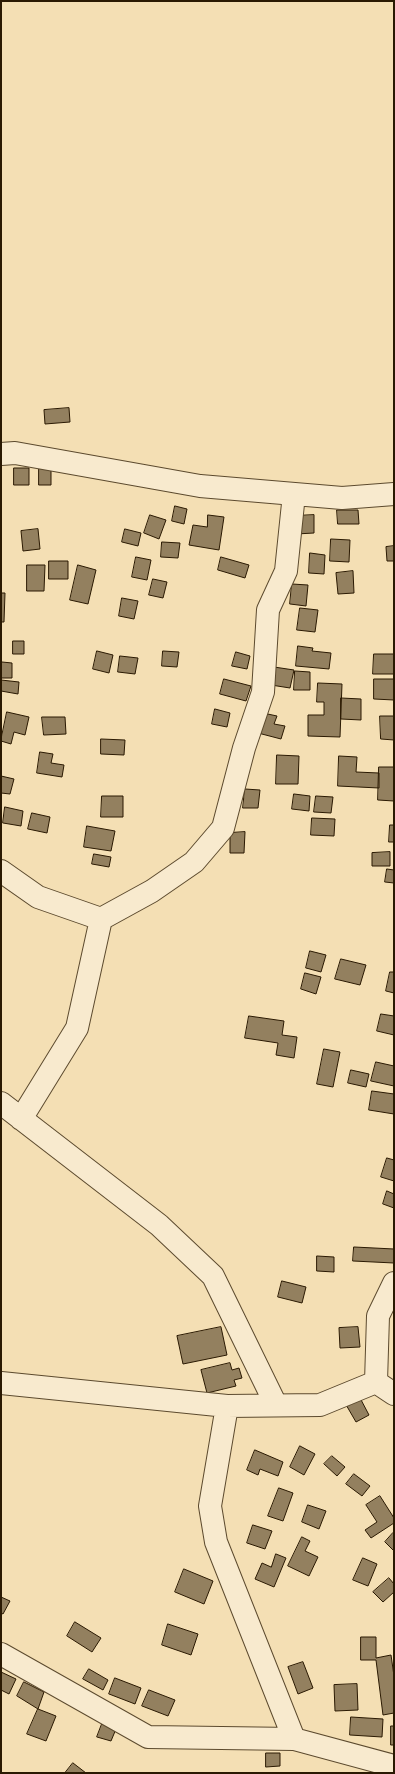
<!DOCTYPE html>
<style>
body{margin:0}
#map{position:relative;width:395px;height:1774px;overflow:hidden;background:#f4dfb4;font-family:"Old Standard TT",serif}
canvas{display:block}
.frame{position:absolute;inset:0;border:2px solid #2a1902;pointer-events:none}
</style>
<div id="map">
<canvas width="395" height="1774"></canvas>
<div class="frame"></div>
</div>
<script>
const ctx = document.querySelector('canvas').getContext('2d');
ctx.lineJoin = 'round';
function fill(path, color) { ctx.fillStyle = color; ctx.fill(path, 'evenodd'); }
function trace(path, color, width, dash) { ctx.strokeStyle = color; ctx.lineWidth = width; ctx.lineCap = dash ? 'butt' : 'round'; ctx.setLineDash(dash || []); ctx.stroke(path); }
const building = new Path2D(`
 M69 408 70 422 45 424 44 410Z
 M39 466H51V485H39Z
 M14 468H29V485H14Z
 M175 506 187 509 184 524 172 521Z
 M337 510H358L359 524H338Z
 M150 515 166 520 159 539 144 533Z
 M208 515 224 517 219 550 189 545 193 525 207 527Z
 M314 515V533L296 534 295 516Z
 M38 529 40 549 23 551 21 531Z
 M125 529 141 533 138 546 122 542Z
 M331 539 350 540 349 562 330 561Z
 M162 542 180 543 178 558 161 557Z
 M394 546V561H387L386 547Z
 M310 553 325 555 324 574 309 573Z
 M136 557 151 560 147 580 132 577Z
 M221 557 249 565 245 578 218 570Z
 M49 561H68V579H49Z
 M27 565H45L44 591H27Z
 M78 565 96 570 88 604 70 600Z
 M353 571 354 593 338 594 336 573Z
 M153 579 167 582 163 598 149 595Z
 M292 584 308 585 306 606 290 604Z
 M1 593H5L4 622H1Z
 M122 598 138 601 134 619 119 616Z
 M300 608 318 610 315 632 297 630Z
 M13 641H24V654H13Z
 M298 646 313 648 312 651 331 653 329 669 296 666Z
 M97 651 113 655 109 673 93 669Z
 M163 651 179 652 177 667 162 666Z
 M236 652 250 656 247 669 232 666Z
 M374 654H394V674H373Z
 M120 656 138 658 135 674 118 672Z
 M2 662 12 663V678H1Z
 M274 667 294 670 290 688 271 685Z
 M295 671 310 672V690H294Z
 M224 679 251 686 246 701 220 694Z
 M374 679H394V700L374 699Z
 M1 680 19 682 18 694 1 691Z
 M318 683 342 684 340 737 308 736V715H324V702H317Z
 M341 698 361 699V720L341 719Z
 M215 709 230 713 227 727 212 724Z
 M7 712 29 717 25 735 14 732 11 744 1 741Z
 M263 713 277 716 274 724 285 726 281 739 258 733Z
 M380 716H394V740L381 739Z
 M42 717H65L66 734 44 735Z
 M101 739 125 740 124 755 101 754Z
 M40 752 53 754 51 763 64 765 62 777 37 773Z
 M277 755 299 756 298 784H276Z
 M339 756 357 757 356 772 379 773V788L338 786Z
 M379 767H394V801L378 800Z
 M1 776 14 779 10 794 1 793Z
 M245 789 260 790 258 808H243Z
 M294 794 310 796 309 811 292 809Z
 M102 796H123V817H101Z
 M316 796 333 797 331 813 314 812Z
 M5 807 23 811 21 826 3 823Z
 M32 813 50 817 47 833 28 829Z
 M312 818 335 819 334 836 311 835Z
 M390 825H394V842H389Z
 M87 826 115 831 111 851 84 847Z
 M245 832 244 853H230V833Z
 M390 852V866H372V853Z
 M94 854 111 857 109 867 92 864Z
 M387 869 394 870V883L385 882Z
 M310 951 326 955 321 972 306 968Z
 M341 959 366 965 360 985 335 979Z
 M390 972H394V993L386 991Z
 M305 973 321 977 316 994 301 989Z
 M381 1014 394 1016V1035L377 1031Z
 M249 1016 284 1021 282 1035 297 1037 294 1058 276 1055 278 1043 245 1038Z
 M324 1049 340 1052 333 1087 317 1084Z
 M376 1062 394 1066V1086L371 1081Z
 M351 1070 369 1074 366 1087 348 1083Z
 M372 1091 394 1094V1114L369 1110Z
 M387 1158 394 1160V1181L381 1177Z
 M387 1191 394 1194V1208L383 1204Z
 M354 1247 394 1249V1263L353 1261Z
 M317 1256 334 1257V1272L317 1271Z
 M282 1281 306 1287 302 1303 278 1297Z
 M221 1327 227 1355 183 1364 177 1336Z
 M358 1327 360 1347 340 1348 339 1328Z
 M230 1363 232 1370 239 1368 242 1378 234 1380 236 1386 207 1393 201 1370Z
 M359 1396 369 1415 356 1422 345 1403Z
 M300 1446 315 1454 304 1475 290 1467Z
 M255 1450 283 1462 278 1476 260 1469 258 1475 247 1470Z
 M332 1456 345 1467 337 1476 324 1464Z
 M354 1474 370 1486 362 1496 346 1484Z
 M279 1488 293 1493 283 1521 268 1516Z
 M380 1496 394 1518V1523L371 1538 365 1530 377 1522 366 1505Z
 M308 1505 326 1511 319 1529 302 1522Z
 M253 1525 272 1531 265 1549 247 1543Z
 M393 1533 394 1534V1551L385 1542Z
 M302 1537 310 1541 305 1551 318 1557 309 1576 288 1566Z
 M276 1554 286 1558 274 1587 255 1579 262 1563 271 1567Z
 M363 1558 377 1564 368 1586 353 1580Z
 M184 1569 213 1581 204 1604 175 1592Z
 M389 1578 394 1584V1592L383 1602 373 1592Z
 M1 1597 10 1601 3 1614 1 1613Z
 M75 1622 101 1638 92 1652 67 1636Z
 M168 1624 198 1634 191 1655 162 1645Z
 M361 1637H376V1658L391 1655 394 1676V1713L383 1715 376 1660H361Z
 M303 1662 313 1688 298 1694 288 1667Z
 M89 1669 108 1680 103 1690 83 1679Z
 M1 1672 16 1679 9 1694 1 1690Z
 M115 1678 141 1688 135 1704 109 1694Z
 M24 1682 44 1692 38 1709 17 1696Z
 M357 1684 358 1710 335 1711 334 1685Z
 M149 1690 175 1700 168 1716 142 1706Z
 M38 1709 56 1716 46 1741 27 1734Z
 M351 1717 383 1719 382 1737 350 1735Z
 M102 1724 116 1729 111 1741 97 1737Z
 M391 1726H394V1745H391Z
 M266 1753H280V1766L266 1767Z
 M73 1763 86 1773H65Z`);
fill(building, '#93805f');
trace(building, '#2a1902', 1);
const minor = new Path2D(`
 M1 454 15 453 200 486 342 498 394 494
 M1 871 38 897 101 919
 M1 1103 159 1225 213 1276 276 1405
 M21 1119 77 1028 101 919 152 891 194 862 223 828 244 748 263 692 268 610 286 571 294 494
 M376 1382 378 1316 394 1283
 M376 1382 394 1394
 M1 1383 227 1406 320 1405 376 1382
 M227 1406 210 1506 216 1542 294 1739
 M1 1654 148 1737 294 1739 394 1766`);
trace(minor, '#5c4a2e', 24);
trace(minor, '#f8eace', 22);
</script>
